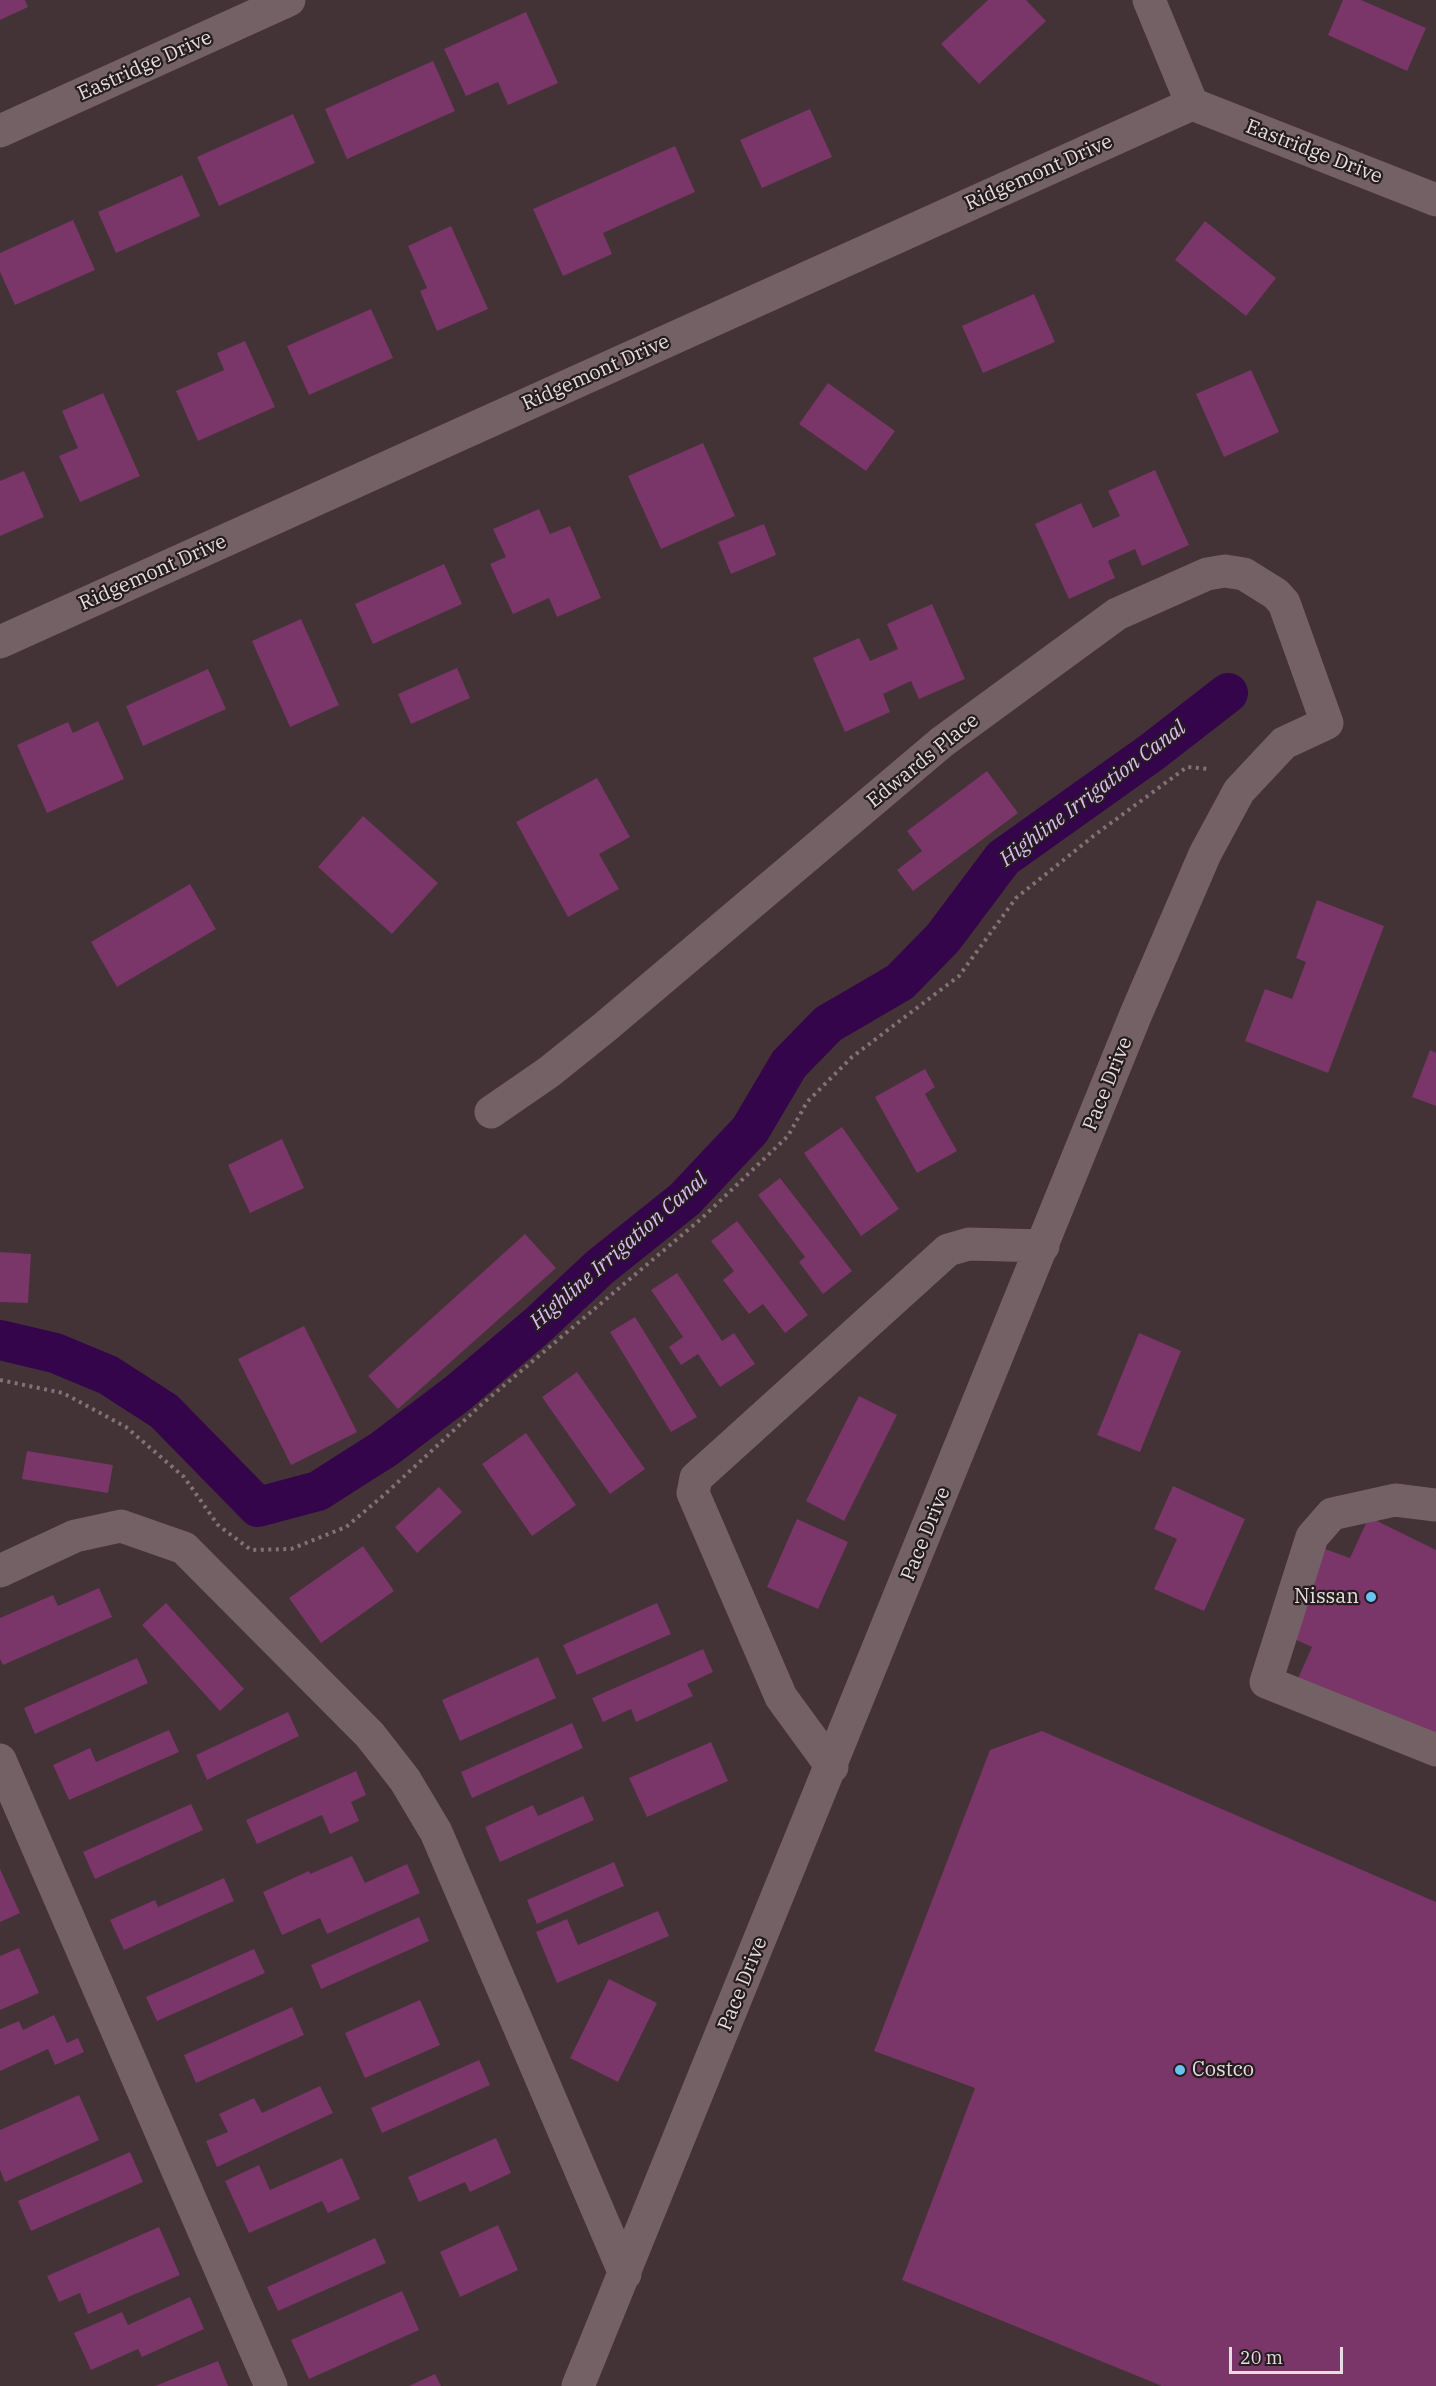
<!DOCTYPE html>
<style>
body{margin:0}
#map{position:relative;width:1436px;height:2386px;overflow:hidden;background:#433236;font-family:"IBM Plex Serif",serif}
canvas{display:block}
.scale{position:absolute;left:1229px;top:2347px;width:114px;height:27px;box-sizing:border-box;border:3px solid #e7dcde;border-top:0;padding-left:8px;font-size:18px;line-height:21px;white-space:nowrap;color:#e7dcde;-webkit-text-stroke:4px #241c1e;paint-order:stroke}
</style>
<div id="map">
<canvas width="1436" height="2386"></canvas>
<div class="scale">20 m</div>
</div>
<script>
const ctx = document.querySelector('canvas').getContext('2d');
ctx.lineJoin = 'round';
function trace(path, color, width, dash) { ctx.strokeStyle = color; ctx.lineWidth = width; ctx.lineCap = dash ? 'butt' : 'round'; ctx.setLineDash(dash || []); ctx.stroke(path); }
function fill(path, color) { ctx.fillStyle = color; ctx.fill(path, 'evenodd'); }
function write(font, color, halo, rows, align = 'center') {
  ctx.font = font + ' "IBM Plex Serif",serif'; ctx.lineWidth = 4.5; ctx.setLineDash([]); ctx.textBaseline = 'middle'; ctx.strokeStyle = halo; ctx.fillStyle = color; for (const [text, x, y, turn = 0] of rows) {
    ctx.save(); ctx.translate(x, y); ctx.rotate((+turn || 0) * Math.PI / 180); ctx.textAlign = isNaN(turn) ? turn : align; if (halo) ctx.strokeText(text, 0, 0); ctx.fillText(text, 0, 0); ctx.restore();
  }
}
trace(new Path2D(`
 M0 1340 55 1353 108 1375 164 1411 258 1507 318 1491 384 1449 458 1393 538 1325 600 1267 685 1199 750 1130 789 1064 828 1024 900 982 943 938 1003 858 1152 752 1228 693`), '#34054a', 40);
fill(new Path2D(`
 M0 0H25L28 7 0 20Z
 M988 0H1026L1046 21 979 84 941 44Z
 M1343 0H1361L1426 28 1407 71 1328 35Z
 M526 12 558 83 508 105 498 82 466 96 444 49Z
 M433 61 455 111 347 159 325 109Z
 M810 109 832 157 762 188 740 140Z
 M293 114 315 163 219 206 197 157Z
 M675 146 695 192 603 233 612 254 563 276 533 209Z
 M182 175 200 216 116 253 98 212Z
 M73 220 95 270 15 305 0 272V253Z
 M1205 221 1276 278 1246 316 1175 260Z
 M451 226 488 309 437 331 420 291 427 288 408 246Z
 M1034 294 1055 342 983 373 962 326Z
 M371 309 393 358 309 395 287 346Z
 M245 341 275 407 198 441 176 391 224 370 217 353Z
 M1251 370 1279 432 1224 457 1196 394Z
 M828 383 895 431 866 471 799 424Z
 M103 393 140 476 80 502 59 456 78 448 62 411Z
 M703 443 735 516 661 549 628 476Z
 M1155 470 1189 545 1142 566 1135 549 1108 561 1115 578 1069 599 1035 524 1081 503 1093 528 1120 516 1108 491Z
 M24 471 44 517 0 536V481Z
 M539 509 550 534 570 526 601 598 557 617 549 598 513 614 490 564 506 557 493 529Z
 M764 524 776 555 731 574 718 542Z
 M444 564 462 604 373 644 355 604Z
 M932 604 965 679 919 699 911 681 883 694 890 712 845 732 813 658 859 638 870 661 898 649 887 624Z
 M301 619 339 705 290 727 252 641Z
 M457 668 470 698 411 724 398 694Z
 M208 669 226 709 143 746 126 706Z
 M98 721 124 779 47 813 17 745 68 722 73 733Z
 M987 771 1018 813 913 891 897 870 922 851 907 831Z
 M597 778 630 837 599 854 619 889 568 917 516 822Z
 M363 816 438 883 392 934 318 867Z
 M190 884 216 929 117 987 91 942Z
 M1317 900 1384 926 1328 1073 1245 1041 1265 989 1292 999 1306 962 1296 958Z
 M1430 1050 1436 1053V1106L1412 1097Z
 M925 1069 935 1087 925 1094 957 1151 917 1173 875 1097Z
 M842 1127 899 1209 861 1236 804 1153Z
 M282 1139 304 1188 250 1213 228 1165Z
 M780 1178 852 1271 823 1294 799 1262 805 1257 758 1195Z
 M737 1221 808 1315 785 1333 763 1304 749 1314 723 1280 734 1271 711 1241Z
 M525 1234 556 1268 398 1409 368 1376Z
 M0 1252 31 1254 28 1303 0 1302Z
 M677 1273 722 1341 734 1333 755 1364 720 1387 698 1354 681 1365 669 1347 683 1337 651 1290Z
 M635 1317 697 1417 671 1432 610 1332Z
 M304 1326 357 1432 291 1465 238 1359Z
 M1139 1333 1181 1351 1140 1452 1097 1435Z
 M577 1372 645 1469 610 1494 542 1397Z
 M859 1396 897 1415 844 1521 806 1501Z
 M526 1433 576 1505 532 1536 482 1464Z
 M27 1451 113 1465 108 1493 22 1479Z
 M1173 1486 1245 1519 1204 1611 1154 1589 1177 1539 1154 1529Z
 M439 1487 462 1512 417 1553 395 1527Z
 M1369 1517 1436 1550V1740L1296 1683 1312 1647 1290 1637 1325 1549 1350 1558Z
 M797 1519 848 1542 818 1609 767 1587Z
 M363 1546 394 1591 321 1643 289 1598Z
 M99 1588 112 1617 3 1665 0 1659V1618L53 1595 58 1606Z
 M166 1603 244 1689 220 1711 142 1625Z
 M657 1603 671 1634 577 1675 563 1645Z
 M703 1649 713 1672 687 1684 693 1696 636 1722 631 1709 603 1722 592 1698Z
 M538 1657 556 1698 460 1741 442 1700Z
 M137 1658 148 1683 35 1734 24 1708Z
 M288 1712 299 1736 207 1780 196 1755Z
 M572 1723 583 1748 472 1798 461 1772Z
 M169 1730 179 1752 69 1800 53 1765 90 1748 96 1762Z
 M1042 1731 1436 1902V2386H1162L902 2280 975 2088 874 2051 990 1750Z
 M711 1742 728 1781 647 1817 629 1778Z
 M356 1771 366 1795 351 1802 359 1821 330 1834 322 1815 257 1844 246 1820Z
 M583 1796 594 1820 500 1862 485 1827 533 1805 538 1816Z
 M191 1804 203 1830 95 1879 83 1852Z
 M352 1856 365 1883 407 1864 420 1893 327 1934 320 1918 282 1935 263 1892 309 1871 310 1874Z
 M614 1862 624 1886 537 1924 527 1900Z
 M0 1869 20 1913 0 1922Z
 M224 1878 234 1901 124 1950 110 1920 155 1900 158 1907Z
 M658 1911 669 1936 557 1983 536 1932 567 1919 578 1945Z
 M419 1917 429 1941 321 1989 311 1965Z
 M19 1948 39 1993 0 2010V1956Z
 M254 1949 265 1973 157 2021 146 1997Z
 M609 1979 657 2003 618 2082 570 2058Z
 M420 2000 440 2045 365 2078 345 2033Z
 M292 2007 304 2035 196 2083 184 2055Z
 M54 2015 67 2043 78 2038 84 2052 55 2065 48 2049 0 2071V2029L19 2021 23 2030Z
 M479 2060 490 2085 382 2133 371 2108Z
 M320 2086 333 2113 217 2167 206 2141 228 2132 219 2114 254 2098 262 2113Z
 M79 2095 99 2140 5 2182 0 2170V2130Z
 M496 2138 511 2173 470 2192 465 2182 419 2202 408 2177Z
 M130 2152 143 2182 31 2231 18 2201Z
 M342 2158 360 2199 328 2213 322 2201 249 2233 225 2181 259 2165 270 2190Z
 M498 2225 518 2270 460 2297 440 2252Z
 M159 2227 180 2275 88 2314 80 2293 59 2302 47 2276Z
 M375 2238 386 2263 278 2311 267 2287Z
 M402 2291 419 2330 309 2379 291 2340Z
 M190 2297 204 2329 142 2357 138 2349 91 2370 74 2333 122 2312 128 2325Z
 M218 2361 228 2386H155Z
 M435 2374 441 2386H409Z`), '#7a3569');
trace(new Path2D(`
 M0 1380 63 1393 126 1427 184 1477 218 1525 251 1550 291 1549 346 1527 384 1495 482 1404 702 1218 788 1136 807 1102 852 1057 959 976 1016 898 1096 834 1187 767 1210 769`), '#817275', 4, [3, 4.5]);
trace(new Path2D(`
 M1149 0 1192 104
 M1192 104 1436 200
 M0 131 289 0
 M0 642 1192 104
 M491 1112 549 1072 605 1027 942 742 1117 614 1207 574 1225 571 1244 574 1276 594 1284 603 1327 723 1284 743 1239 791 1205 854 1136 1014 578 2386
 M1436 1505 1395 1500 1332 1514 1312 1537 1266 1682 1436 1750
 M0 1571 75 1536 121 1526 184 1548 370 1735 405 1780 436 1832 625 2274
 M0 1760 271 2386
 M832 1767 781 1697 693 1493 696 1478 948 1250 969 1244 1043 1246`), '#746165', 33);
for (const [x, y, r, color] of [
 [1371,1597,6,"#6ac3f1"],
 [1180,2070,6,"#6ac3f1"]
]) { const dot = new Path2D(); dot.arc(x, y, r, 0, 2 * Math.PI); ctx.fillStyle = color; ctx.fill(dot); trace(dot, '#241c1e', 2); }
write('20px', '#e7dcde', '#241c1e', [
 ["Eastridge Drive",145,66,-24],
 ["Eastridge Drive",1314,152,21],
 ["Ridgemont Drive",1039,173,-24],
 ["Ridgemont Drive",596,373,-24],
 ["Ridgemont Drive",153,573,-24],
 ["Edwards Place",923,761,-39],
 ["Pace Drive",1108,1084,-68],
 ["Pace Drive",926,1534,-68],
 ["Pace Drive",743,1984,-68]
]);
write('20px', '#e7dcde', '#241c1e', [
 ["Nissan",1359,1597],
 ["Costco",1192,2070,"left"]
], 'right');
write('italic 21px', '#ddbaf4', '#241c1e', [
 ["Highline Irrigation Canal",1093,794,-37],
 ["Highline Irrigation Canal",619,1251,-41]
]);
</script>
